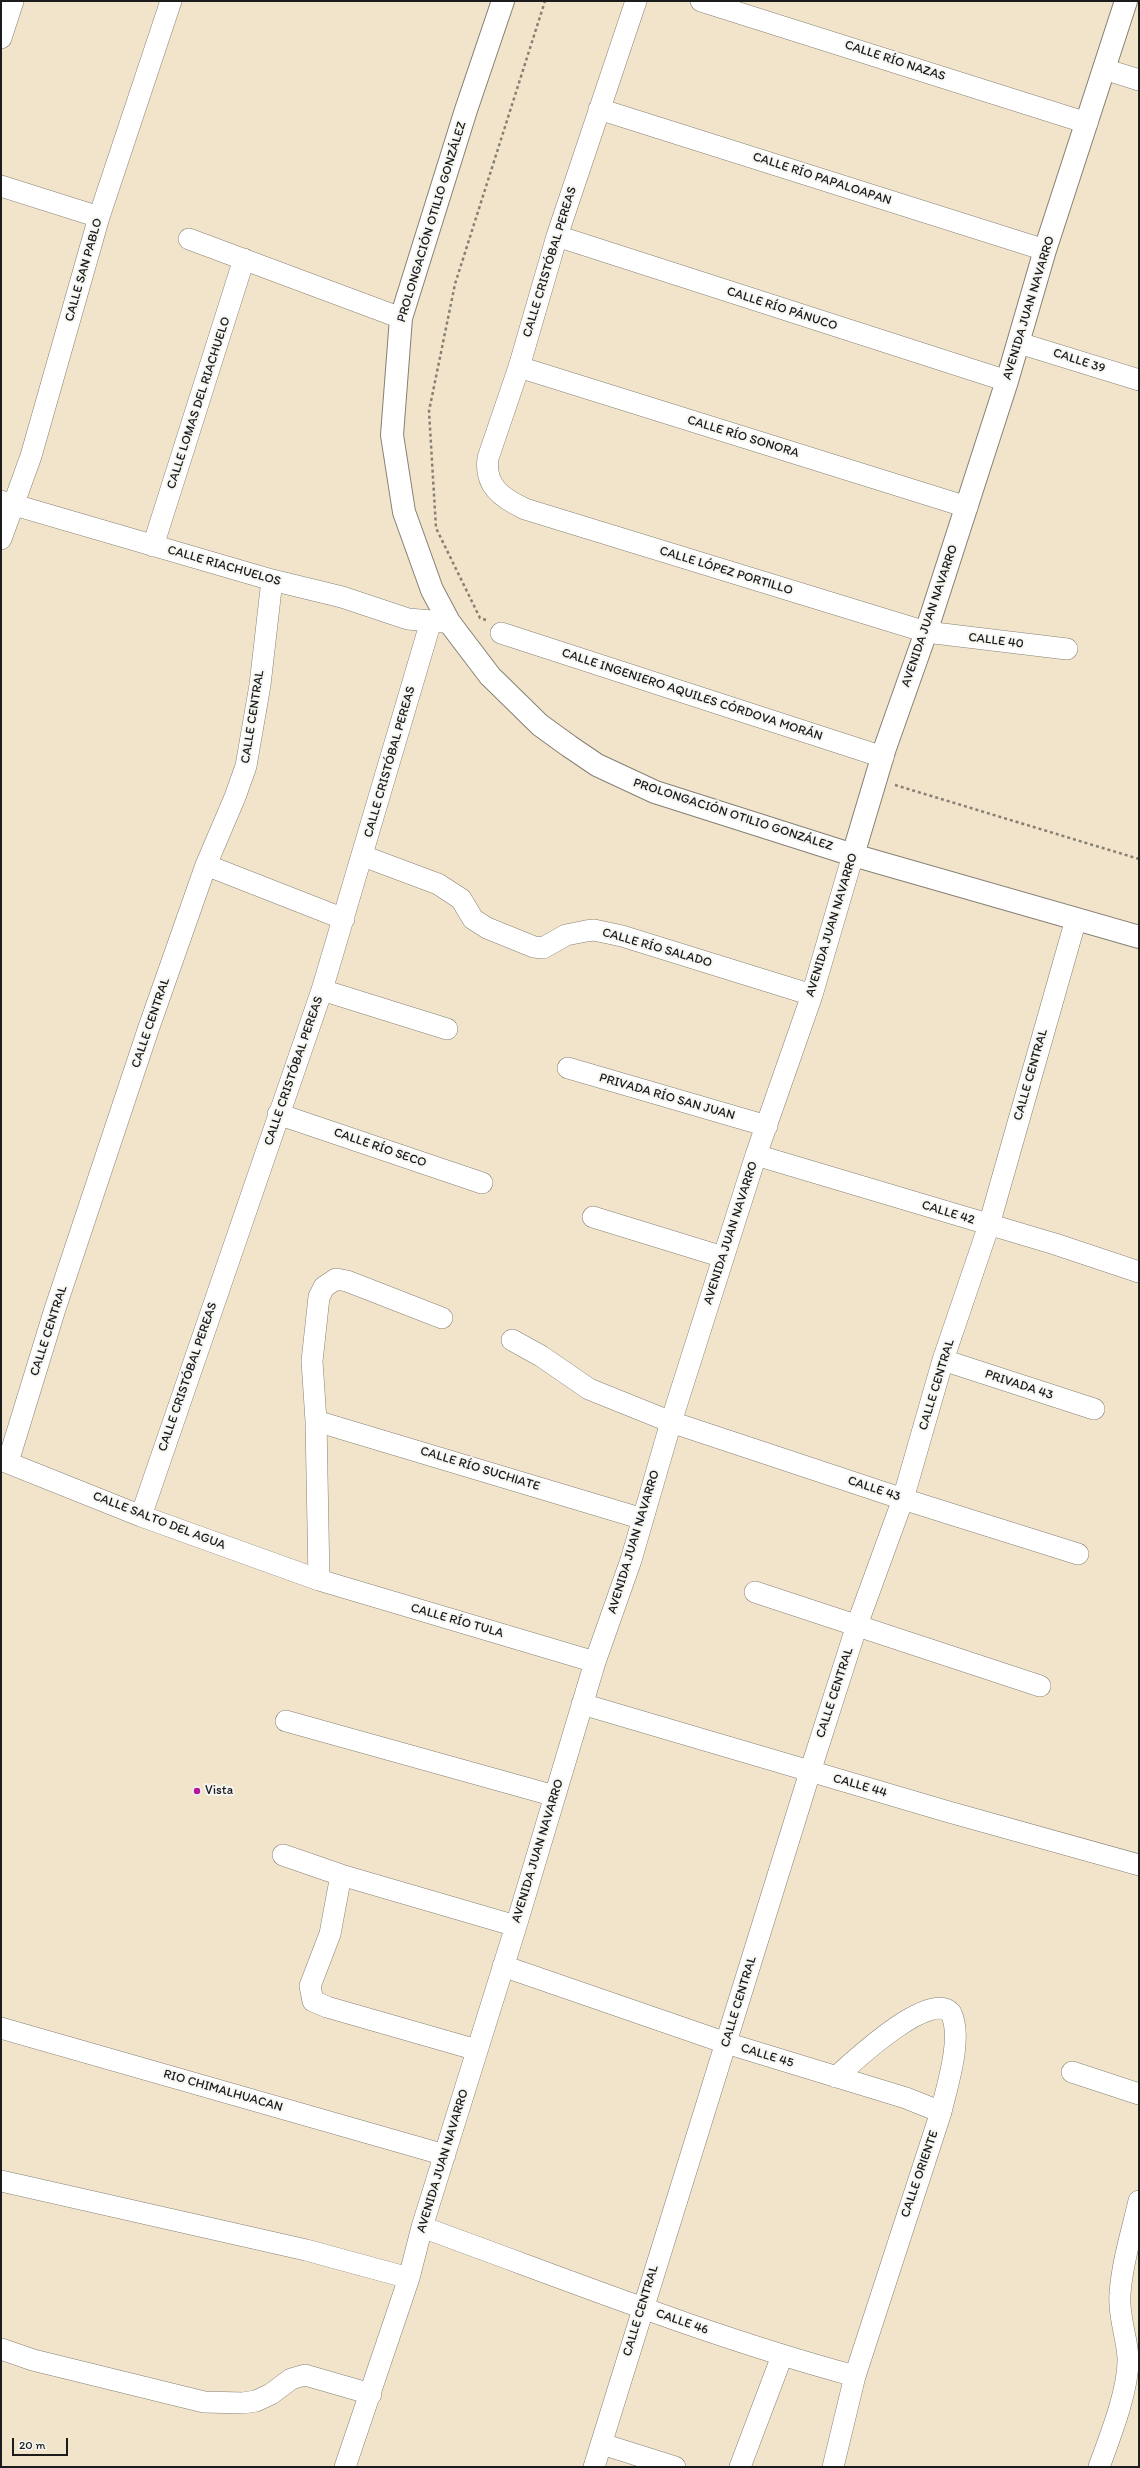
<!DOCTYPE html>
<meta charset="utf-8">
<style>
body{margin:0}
#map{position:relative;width:1140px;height:2468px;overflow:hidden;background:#f1e4cb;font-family:Itim,sans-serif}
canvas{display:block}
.frame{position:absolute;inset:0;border:2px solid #1c1c1c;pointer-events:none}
.scale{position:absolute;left:12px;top:2438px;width:56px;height:18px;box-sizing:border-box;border:2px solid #1c1c1c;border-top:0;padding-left:5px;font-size:12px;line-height:14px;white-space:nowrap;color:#1c1c1c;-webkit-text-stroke:3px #f6f6f2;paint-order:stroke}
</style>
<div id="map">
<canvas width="1140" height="2468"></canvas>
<div class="frame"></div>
<div class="scale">20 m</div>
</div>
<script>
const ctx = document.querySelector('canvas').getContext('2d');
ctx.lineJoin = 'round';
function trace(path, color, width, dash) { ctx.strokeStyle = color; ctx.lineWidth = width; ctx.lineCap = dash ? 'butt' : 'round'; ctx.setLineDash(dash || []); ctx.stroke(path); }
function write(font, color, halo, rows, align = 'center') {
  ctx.font = font + ' Itim,sans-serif'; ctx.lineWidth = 4; ctx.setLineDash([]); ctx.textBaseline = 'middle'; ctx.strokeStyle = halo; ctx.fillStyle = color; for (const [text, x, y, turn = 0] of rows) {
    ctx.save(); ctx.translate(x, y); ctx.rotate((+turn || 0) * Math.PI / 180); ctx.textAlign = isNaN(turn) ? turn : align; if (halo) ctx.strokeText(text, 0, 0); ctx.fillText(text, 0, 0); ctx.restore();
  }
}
const minor = new Path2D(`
 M636 1 557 236 519 367 488 458C484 486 502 498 525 509L926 632 1067 649
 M701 1 1087 123
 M1 38 13 1
 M1104 69 1139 80
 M599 109 1045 250
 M1 186 99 217
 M557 236 1007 381
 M189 239 401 318
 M1019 343 1139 380
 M519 367 967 507
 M1 501 272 580 342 597 408 619 444 622
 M1 539 31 456 99 217 171 1
 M153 546 244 259
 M501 633 883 757
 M363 856 438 884 461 899 473 919 487 928 534 947 543 948 566 935 586 931 594 930 622 936 812 995
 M206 865 344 919
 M322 990 447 1029
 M568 1068 767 1126
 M278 1114 482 1183
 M756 1155 1055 1244 1139 1272
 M593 1217 723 1257
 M512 1340 541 1356 589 1389 671 1422 903 1499 1078 1554
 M943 1360 1094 1409
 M316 1421 643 1519
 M1 1460 141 1516 319 1580 595 1662
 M8 1462 55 1309 149 1027 206 865 235 797 246 766 260 685 272 580
 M141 1516 322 990 431 621
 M319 1580 316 1421 312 1361 319 1297 324 1287 336 1279 347 1281 442 1318
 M755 1592 1040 1686
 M582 1704 949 1812 1139 1865
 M286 1721 555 1796
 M283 1855 341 1875 516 1926
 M341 1875 330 1934 310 1986 313 2001 327 2007 477 2050
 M503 1966 726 2043 906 2098 941 2112
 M1 2028 445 2155
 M1072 2072 1139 2094
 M1 2181 306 2250 409 2278
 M422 2227C566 2279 707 2336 855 2376
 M1 2349 33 2360 204 2402 243 2403 256 2401 271 2394 291 2379 305 2375 371 2394
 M602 2444 675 2467
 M345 2467 409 2278 422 2227 516 1926 595 1662 631 1560 671 1422 756 1155 812 995 853 855
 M594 2467 810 1772 857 1625 903 1499 943 1360 989 1225 1076 919
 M740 2467 782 2356
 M833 2467 855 2376 941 2112C947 2086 963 2038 951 2013 930 1989 853 2062 836 2077
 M1099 2467C1110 2437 1129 2389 1128 2358 1127 2336 1118 2316 1120 2294 1122 2263 1132 2231 1139 2201`);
const secondary = new Path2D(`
 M503 1 466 110 401 318 392 435 404 512 432 590 449 622 490 676 540 725 569 746 597 765 655 792 853 855 1139 937
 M853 855 885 748 926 632 1007 381 1045 250 1126 1`);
trace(minor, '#868074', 22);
trace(secondary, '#868074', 24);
trace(new Path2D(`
 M486 620 480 618 436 528 429 411 455 284 545 1
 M895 785 1139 859`), '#868074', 2.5, [3, 3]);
trace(minor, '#fff', 21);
trace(secondary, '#fff', 22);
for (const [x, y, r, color] of [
 [197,1791,4,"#b5179e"]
]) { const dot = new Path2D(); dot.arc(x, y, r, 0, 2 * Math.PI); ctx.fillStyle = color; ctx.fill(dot); trace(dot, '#f6f6f2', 1.5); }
write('13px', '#1c1c1c', '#f6f6f2', [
 ["CALLE RÍO NAZAS",895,61,18],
 ["CALLE RÍO PAPALOAPAN",822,179,18],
 ["PROLONGACIÓN OTILIO GONZÁLEZ",432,222,-73],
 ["CALLE CRISTÓBAL PEREAS",550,262,-73],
 ["CALLE SAN PABLO",84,270,-74],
 ["AVENIDA JUAN NAVARRO",1029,308,-73],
 ["CALLE RÍO PÁNUCO",782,309,18],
 ["CALLE 39",1079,361,18],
 ["CALLE LOMAS DEL RIACHUELO",199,403,-72],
 ["CALLE RÍO SONORA",743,437,17],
 ["CALLE RIACHUELOS",224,566,16],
 ["CALLE LÓPEZ PORTILLO",726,571,17],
 ["AVENIDA JUAN NAVARRO",930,616,-71],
 ["CALLE 40",996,641,7],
 ["CALLE INGENIERO AQUILES CÓRDOVA MORÁN",692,695,18],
 ["CALLE CENTRAL",253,717,-81],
 ["CALLE CRISTÓBAL PEREAS",390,762,-74],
 ["PROLONGACIÓN OTILIO GONZÁLEZ",733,815,18],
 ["AVENIDA JUAN NAVARRO",832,925,-73],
 ["CALLE RÍO SALADO",657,948,16],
 ["CALLE CENTRAL",151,1023,-71],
 ["CALLE CRISTÓBAL PEREAS",294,1071,-71],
 ["CALLE CENTRAL",1031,1075,-74],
 ["PRIVADA RÍO SAN JUAN",667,1097,16],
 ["CALLE RÍO SECO",380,1148,19],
 ["CALLE 42",948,1213,17],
 ["AVENIDA JUAN NAVARRO",731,1233,-72],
 ["CALLE CENTRAL",49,1331,-72],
 ["CALLE CRISTÓBAL PEREAS",188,1377,-71],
 ["CALLE CENTRAL",937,1385,-73],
 ["PRIVADA 43",1019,1385,18],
 ["CALLE RÍO SUCHIATE",480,1469,17],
 ["CALLE 43",874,1489,18],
 ["CALLE SALTO DEL AGUA",159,1521,21],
 ["AVENIDA JUAN NAVARRO",634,1542,-73],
 ["CALLE RÍO TULA",457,1621,16],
 ["CALLE CENTRAL",835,1693,-72],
 ["CALLE 44",860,1786,16],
 ["AVENIDA JUAN NAVARRO",538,1851,-73],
 ["CALLE CENTRAL",739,2002,-73],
 ["CALLE 45",767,2056,17],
 ["RIO CHIMALHUACAN",223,2091,16],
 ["AVENIDA JUAN NAVARRO",443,2161,-73],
 ["CALLE ORIENTE",920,2174,-71],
 ["CALLE CENTRAL",641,2311,-73],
 ["CALLE 46",682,2322,19]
]);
write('13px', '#1c1c1c', '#f6f6f2', [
 ["Vista",205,1791]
], 'left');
</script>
